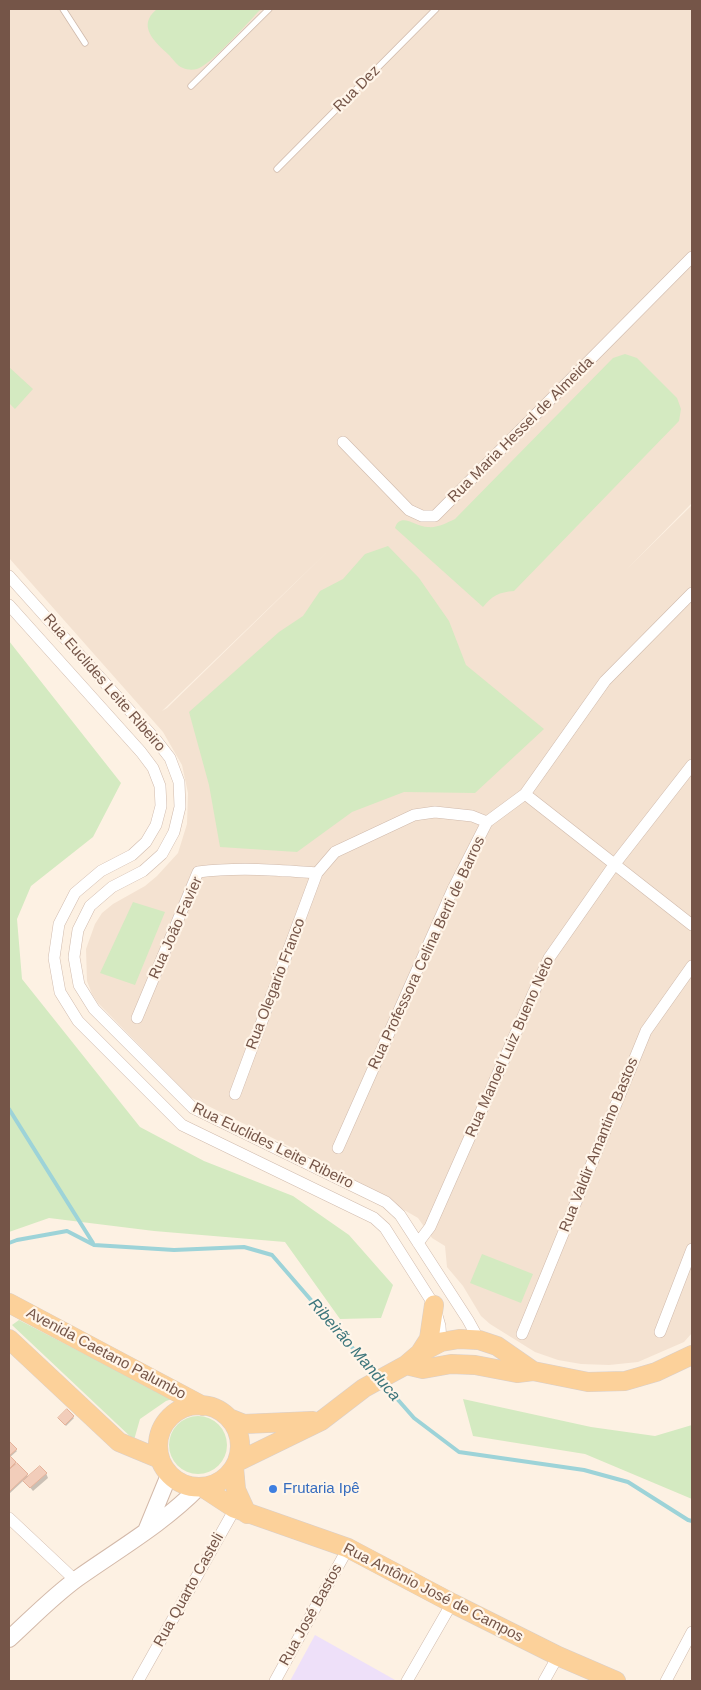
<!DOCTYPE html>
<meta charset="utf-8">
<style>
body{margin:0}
#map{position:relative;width:701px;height:1690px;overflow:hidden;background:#fdf1e3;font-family:Arial,sans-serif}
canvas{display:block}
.frame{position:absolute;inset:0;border:10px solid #755548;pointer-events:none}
</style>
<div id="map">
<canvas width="701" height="1690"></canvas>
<div class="frame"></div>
</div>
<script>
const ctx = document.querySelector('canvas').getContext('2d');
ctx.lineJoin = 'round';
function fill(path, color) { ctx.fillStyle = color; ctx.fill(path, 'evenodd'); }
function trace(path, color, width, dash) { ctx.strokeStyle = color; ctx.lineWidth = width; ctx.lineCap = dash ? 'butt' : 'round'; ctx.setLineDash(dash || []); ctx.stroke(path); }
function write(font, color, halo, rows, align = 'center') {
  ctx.font = font + ' Arial,sans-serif'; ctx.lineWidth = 4.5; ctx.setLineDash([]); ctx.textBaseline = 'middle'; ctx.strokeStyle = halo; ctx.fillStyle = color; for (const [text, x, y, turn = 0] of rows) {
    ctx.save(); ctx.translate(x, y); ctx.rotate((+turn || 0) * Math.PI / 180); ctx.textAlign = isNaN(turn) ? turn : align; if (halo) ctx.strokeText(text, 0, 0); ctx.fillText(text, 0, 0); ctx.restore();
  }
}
fill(new Path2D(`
 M9 9H692V503L627 569 692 505V1333L684 1342 638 1362 609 1365 581 1364 558 1360 535 1352 490 1324 481 1316 463 1286 447 1267 445 1246 432 1238 418 1218 359 1184 309 1156 190 1097 98 1003 92 994 87 981 86 949 95 924 102 913 113 904 145 886 157 876 178 853 187 824 188 793 182 765 163 732 9 558ZM327 552 167 708 162 711Z`), '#f4e2d1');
fill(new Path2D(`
 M315 1635 397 1681H290Z`), '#eee0f9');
fill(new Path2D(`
 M157 9H261C249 21 211 65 197 69 193 70 187 70 183 68 177 66 173 59 169 55 155 42 136 26 157 9Z
 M625 354 637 358 677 398 681 409 679 421 514 591C499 592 492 596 483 607L395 528C400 511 416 527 428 527 438 528 446 523 455 519L613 358Z
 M9 367 33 389 15 409 9 403Z
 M388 546 419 578 449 621 466 665 544 729 475 793 404 792 352 812 297 852 220 847 209 785 189 712 279 632 303 616 320 591 343 579 365 554Z
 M9 641 121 783 93 837 31 886 17 919 22 979 140 1127 204 1161 293 1196 349 1235 393 1285 381 1318 340 1319 285 1242 154 1231 49 1218 9 1232Z
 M133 902 165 912 135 985 100 973Z
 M482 1254 533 1274 521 1303 470 1283Z
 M19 1320 172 1399 166 1401 140 1419 134 1440 12 1325Z
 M463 1399 591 1427 655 1436 692 1425V1499L585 1454 473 1436Z
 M169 1445a29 29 0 1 1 58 0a29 29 0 1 1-58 0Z`), '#d4eac1');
fill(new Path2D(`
 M73 1417 74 1418 66 1426 59 1419Z
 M10 1444 17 1451 9 1458 29 1477 46 1473 48 1478 33 1491 24 1480 9 1494V1445Z`), '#0003');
trace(new Path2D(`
 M9 1109 93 1243
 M9 1243 17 1240 67 1231 94 1245 174 1250 244 1247 272 1255 376 1375
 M384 1384 414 1418 459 1452 584 1470 628 1482 688 1520 692 1521`), '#9dd3d8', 4);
const building = new Path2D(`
 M67 1409 74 1416 65 1425 58 1418Z
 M10 1442 17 1449 9 1456V1444Z
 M10 1456 16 1462 9 1469V1457Z
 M17 1463 28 1474 9 1492V1470Z
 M40 1466 47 1473 30 1488 23 1481Z`);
fill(building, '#f2cdba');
trace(building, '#e5b29a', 1);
const lane = new Path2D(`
 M63 9 85 43
 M191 86 269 9
 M277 169 436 9`);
const street = new Path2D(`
 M343 442 409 510 422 516H435L692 257
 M9 576 156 740 170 758 179 782 180 807 174 832 162 854 143 871 112 887 90 906 78 930 74 957 79 985 94 1009 193 1108 386 1202 400 1215 468 1320 479 1340
 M9 605 141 752 153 768 160 786 161 806 156 825 146 842 132 855 101 871 75 893 59 924 54 958 60 992 78 1021 182 1125 374 1218 385 1228 434 1305 440 1326 441 1342
 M525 794 692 925
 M137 1018 198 872C238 867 278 870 317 873L335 852 414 815 435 812 472 816 487 822
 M235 1094 317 873
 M338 1148 453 889 487 822 525 794 605 681 692 593
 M418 1243 430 1227 549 958 614 865 692 765
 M660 1332 692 1249
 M522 1334 646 1031 692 966
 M9 1518 75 1580
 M138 1681 237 1505
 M275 1681 348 1548
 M407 1681 452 1603
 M544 1681 558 1656
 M666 1681 692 1632`);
const secondary = new Path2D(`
 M146 1531 169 1475
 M9 1639C31 1619 53 1596 78 1578 119 1549 164 1523 199 1487`);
const primary = new Path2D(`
 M9 1303 203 1406
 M9 1339 119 1442 160 1459
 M420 1353 429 1339 434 1305
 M406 1365 423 1369 451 1364 475 1365 517 1373 533 1371 588 1382 625 1381 656 1372 692 1355
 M158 1446a41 41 0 1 1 82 0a41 41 0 1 1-82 0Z
 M229 1418 244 1424 313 1421
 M237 1462 321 1421 364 1388 406 1365 420 1353 441 1342 459 1339 479 1340 497 1346 533 1371
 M234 1468 236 1490 247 1514
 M202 1487 234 1508 348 1548 452 1603 558 1656 616 1681`);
trace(lane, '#d0baac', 7);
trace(street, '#d0baac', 12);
trace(secondary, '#d3b9a9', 18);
trace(primary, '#d8cfcc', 20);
trace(lane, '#fff', 5.5);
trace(street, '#fff', 11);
trace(secondary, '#fff', 16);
trace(primary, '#fcd19a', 19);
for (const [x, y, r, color] of [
 [273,1489,5,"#3f7fe0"]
]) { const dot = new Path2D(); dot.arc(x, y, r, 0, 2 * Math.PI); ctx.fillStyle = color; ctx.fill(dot); trace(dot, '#fff5e9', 2); }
write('15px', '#755548', '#fff5e9', [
 ["Rua Dez",357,89,-45],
 ["Rua Maria Hessel de Almeida",521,430,-45],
 ["Rua Euclides Leite Ribeiro",104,683,49],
 ["Rua João Favier",176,928,-66],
 ["Rua Professora Celina Berti de Barros",427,953,-65],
 ["Rua Olegario Franco",276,984,-69],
 ["Rua Manoel Luiz Bueno Neto",510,1047,-66],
 ["Rua Valdir Amantino Bastos",599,1145,-68],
 ["Rua Euclides Leite Ribeiro",273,1146,26],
 ["Avenida Caetano Palumbo",106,1354,28],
 ["Rua Quarto Casteli",189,1590,-61],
 ["Rua Antônio José de Campos",433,1593,27],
 ["Rua José Bastos",311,1615,-61]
]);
write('15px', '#366cbe', '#fff5e9', [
 ["Frutaria Ipê",283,1489]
], 'left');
write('italic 16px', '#3c757b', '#fff5e9', [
 ["Ribeirão Manduca",354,1350,49]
]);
</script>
